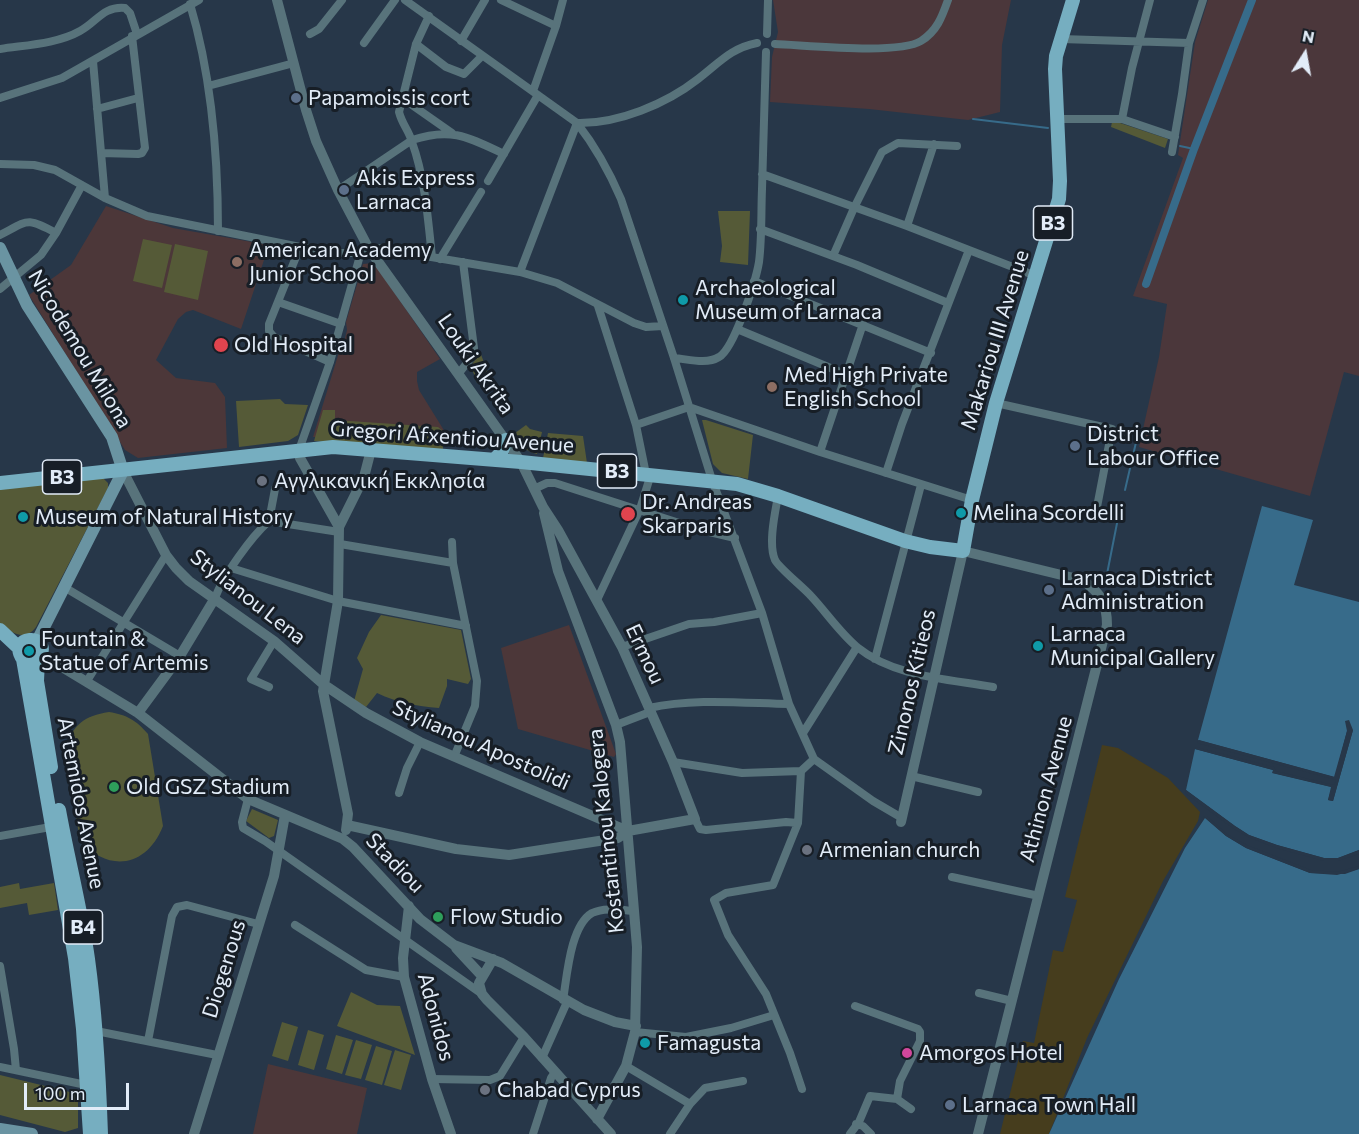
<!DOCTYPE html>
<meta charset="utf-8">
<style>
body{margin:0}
#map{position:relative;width:1359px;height:1134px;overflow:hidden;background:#273749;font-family:Commissioner,sans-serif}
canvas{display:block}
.north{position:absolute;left:1275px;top:24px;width:60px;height:60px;-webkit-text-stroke:4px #171e26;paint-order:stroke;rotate:11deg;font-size:16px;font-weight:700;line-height:24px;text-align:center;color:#e2ecf8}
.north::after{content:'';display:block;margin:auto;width:21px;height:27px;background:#e2ecf8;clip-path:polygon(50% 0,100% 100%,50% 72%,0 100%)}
.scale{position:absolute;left:24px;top:1083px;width:105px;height:27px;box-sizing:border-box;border:3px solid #e2ecf8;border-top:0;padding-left:8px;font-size:18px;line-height:21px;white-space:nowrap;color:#e2ecf8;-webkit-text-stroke:4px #171e26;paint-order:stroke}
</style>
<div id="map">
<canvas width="1359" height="1134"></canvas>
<div class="north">N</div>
<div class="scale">100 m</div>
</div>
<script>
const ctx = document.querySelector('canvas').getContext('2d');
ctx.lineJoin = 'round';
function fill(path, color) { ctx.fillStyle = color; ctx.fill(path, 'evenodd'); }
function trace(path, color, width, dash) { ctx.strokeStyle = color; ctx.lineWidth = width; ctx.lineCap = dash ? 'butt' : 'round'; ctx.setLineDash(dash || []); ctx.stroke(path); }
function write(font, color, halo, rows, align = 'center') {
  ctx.font = font + ' Commissioner,sans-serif'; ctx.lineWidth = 6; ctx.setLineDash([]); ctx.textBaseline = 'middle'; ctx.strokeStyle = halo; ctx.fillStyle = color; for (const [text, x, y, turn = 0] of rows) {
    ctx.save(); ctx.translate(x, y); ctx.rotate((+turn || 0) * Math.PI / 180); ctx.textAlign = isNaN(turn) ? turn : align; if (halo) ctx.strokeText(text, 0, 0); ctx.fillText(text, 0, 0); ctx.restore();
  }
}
fill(new Path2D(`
 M773 0H1011L1002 45 1000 112 968 120 869 109 770 102 772 57 778 32Z
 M1208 0H1359V376L1344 372 1310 496 1139 447 1159 357 1167 304 1133 296 1183 158 1178 155 1195 42Z`), '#4b373b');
fill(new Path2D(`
 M106 206 173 228 269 245 241 329 193 310 186 312 178 319 156 360 176 378 215 383 225 397 227 448 138 458 125 450 29 295 71 265Z
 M374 263 440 359 417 372V381L419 390 445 432 443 445 313 437 339 352 342 350 347 330 346 322 363 264Z
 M569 625 616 754 614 757 518 729 501 648Z
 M268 1064 367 1088 357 1134H253Z`), '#4c3739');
fill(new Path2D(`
 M1112 122 1120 123 1168 139 1165 148 1111 127Z
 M718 211H750L748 265 720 262 722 246Z
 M143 239 172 245 162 288 133 281Z
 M175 244 208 251 198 300 164 292Z
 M480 352 492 383 488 386 477 383 471 366Z
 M280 399 285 404 308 405 298 435 288 441 239 447 236 401Z
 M323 410H335V420L438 427 443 431V450L314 441Z
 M702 420H706L753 435 748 479 722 473 713 464Z
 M526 425 530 429 542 432 537 454C525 451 519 445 511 436Z
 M548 433 583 436 587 463 543 458Z
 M103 478 108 483V488L36 627C25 642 12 633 0 624V489Z
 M381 615 461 630 471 679 468 684 447 679V686L439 708C416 706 398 703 377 693L366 707 354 701 363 669 357 658 369 632Z
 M109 712C127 715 136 720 148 734L163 826C147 867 109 873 80 841L65 748C74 724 84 716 109 712Z
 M252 809 278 820 274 836 269 838 246 821Z
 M19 883 20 889 54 883 58 910 29 915 27 903 0 908V887Z
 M351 992 377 1005 400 1006 415 1055 337 1026Z
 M282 1022 298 1027 288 1061 272 1056Z
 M308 1030 324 1035 314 1070 298 1065Z
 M336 1035 353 1040 342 1074 326 1069Z
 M356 1040 372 1045 361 1079 345 1075Z
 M376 1046 392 1051 382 1085 365 1080Z
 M395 1050 411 1055 401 1090 384 1085Z
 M0 1075 78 1094V1128L65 1132 0 1115Z`), '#555a37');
fill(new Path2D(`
 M1102 745 1118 748 1168 778 1200 812 1198 821 1163 881 1087 1038 1049 1134H1000L1023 1041 1034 1043 1053 950 1063 952 1077 900 1065 897Z`), '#463d1d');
fill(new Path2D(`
 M1262 506 1313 520 1294 585 1359 602V850L1338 858H1324L1277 845 1249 835 1235 826 1186 790 1195 749 1273 770V773L1332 787 1328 800 1333 801 1353 730 1347 731 1335 777 1198 740Z
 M1205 818 1226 836 1246 848 1310 873 1345 874 1359 869V1134H1049L1119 979 1185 848Z`), '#376b8a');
fill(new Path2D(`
 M1349 720 1353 730 1333 801 1328 800 1331 787 1272 773 1273 770 1195 749 1196 747 1274 767 1276 771 1334 785 1336 780 1197 743 1199 740 1334 777 1347 731 1345 721Z
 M1186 790 1235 826 1249 835 1277 845 1324 858H1338L1359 850V854L1338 861H1324L1276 848 1248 837 1234 829 1185 793Z
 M1203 816H1207L1227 834 1247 845 1311 870 1337 872 1359 866V869L1337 875 1310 873 1246 848 1226 836Z`), '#273749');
trace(new Path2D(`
 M973 119 1048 128
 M1180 146 1194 149
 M1125 490 1137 438
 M1099 579 1107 574 1120 508`), '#376b8a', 2);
trace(new Path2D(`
 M1146 284 1194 149 1252 0`), '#376b8a', 8);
trace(new Path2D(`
 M405 0 577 123C595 146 609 171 621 199L674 358 712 480 762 613 789 704 814 759 873 801 902 818
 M501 0 556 26
 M190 4C212 77 218 156 218 231
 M429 16 416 44 399 112C402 124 409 131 412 142 425 178 428 219 432 257
 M310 34 319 29 342 0
 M767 34 768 0
 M1061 39 1189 43
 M461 41 485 0
 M364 43 395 0
 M416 44 446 67 464 74 482 56
 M775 44C805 45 899 55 921 41 937 31 942 17 948 0
 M0 49C25 45 57 44 80 31 97 22 103 6 125 8L130 13 137 34
 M93 61 105 198
 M208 86 294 63
 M533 91 556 26 563 0
 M0 98 62 78 199 0
 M402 98 452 133
 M97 109 138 98
 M1057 119H1122L1175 137
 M1122 119 1132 68 1150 0
 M1172 152 1182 94 1189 43 1203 0
 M101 153 138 154 142 153 145 148 132 36
 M0 164 34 165 55 170 105 198 147 216 300 247 339 253H351L378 248 520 272 557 283 634 323 646 327 663 326
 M762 174 907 226 1036 276
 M488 181 538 95
 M338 190 412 140C451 127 468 137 504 154
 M907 226 934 144
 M760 229 857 265 948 303
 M0 235C29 220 26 217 56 233
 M300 247 269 324V331L274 337 330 362
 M833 256 854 208 882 152 898 143 957 146
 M440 259 481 192
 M520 272 577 123C618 124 666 104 698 79 719 63 731 48 757 43
 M754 281 931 353
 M0 289 41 255 56 233 82 185
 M278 302 341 324
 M598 306 636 425 646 474
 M737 329 845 374
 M674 358C688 359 706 365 719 357 734 349 756 280 759 262 762 238 761 213 762 189 763 143 765 98 766 52
 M459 373 471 358 474 348 463 262
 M996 403 1112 429 1097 507
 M636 425 689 407 820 452 972 500
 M299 450 330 362 361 252
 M820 452 863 324
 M886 473 902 424 969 250
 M536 488 547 483H555L701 530 735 538
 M778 496C775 513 768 544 775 560 779 568 803 587 811 596 826 612 840 633 857 647 894 677 948 679 993 687
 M269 521 275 489
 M452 542 453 563 477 681 475 706 454 757
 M340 544 453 563
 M231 568 338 601 466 626
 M64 587 180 656
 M215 598C223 576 251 537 269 521L339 532
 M597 600 640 509 651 474
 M622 647 689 624 714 622 762 613
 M875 659 921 485
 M87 681 166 555
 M269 687 251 679 274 641
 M649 708C694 698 742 703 789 704
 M616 725 650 712
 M803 733 857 647
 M673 762 742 773 801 771
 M911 776 978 792
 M399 793 407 768 420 742
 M248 799 242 822 243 828 265 841 482 994
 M695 819 700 829 706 830 786 822 798 823
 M0 836 56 826
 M952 877 1039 896
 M295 925 366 970 404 977
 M0 966 14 1049 16 1070
 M979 993 1012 1001
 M563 1000C567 977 570 926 592 913 604 907 621 910 634 911
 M855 1006 918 1029 920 1032V1041L900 1081 897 1099
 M91 1030 217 1055
 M635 1032 686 1037 731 1028 774 1015
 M148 1041 172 916 177 907 187 905 258 924
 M542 1058 567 1002
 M626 1066 690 1104
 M0 1067 86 1085
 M432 1079 490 1080 500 1076 524 1037
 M802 1089 790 1053 766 994 728 935 714 900 726 893 773 885 798 823 801 771 814 759
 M856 1124 863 1126 871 1134
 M533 1134 551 1078 555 1072
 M670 1134 690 1104 705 1088 743 1081
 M850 1134 859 1122 870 1096 897 1099 911 1109`), '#58737b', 8);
trace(new Path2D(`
 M277 0 306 110 316 141 338 190 369 249 521 462 543 507 558 530 622 647 673 762 695 819 628 831 618 838 509 855 456 849 347 825
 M299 450 300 458 339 527 338 601 323 691 348 814 346 830
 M123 471 166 555 176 568 189 581 274 641 323 684 366 713 420 742 628 831
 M544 513 558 571 616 725 620 742 637 947 635 1032 626 1066 597 1119
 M339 527 364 477 371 450
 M42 655 138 713 248 799 343 839 353 847 420 919 454 945 502 963 584 1010 615 1022 636 1026
 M138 713 180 656 215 598
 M901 822 963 551 1082 580C1100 592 1107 603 1107 625L978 1134
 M409 906 403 958 404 977 432 1079 451 1134
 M456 948 482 976
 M493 959 479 983 482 994 487 1000 524 1037 611 1134
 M194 1134 274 876 285 815`), '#58737b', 10);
trace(new Path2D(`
 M0 248 27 305 112 437 123 471 37 641
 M0 1129 32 1134`), '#6a94a2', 12);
trace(new Path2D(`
 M494 460 501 453 506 440
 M0 483 333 447 521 462 737 484 778 496 905 541 930 547 963 551 972 500 996 403 1059 199 1060 181 1055 69 1056 56 1073 0
 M0 630 20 649
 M23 659 32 662 40 657C51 632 7 636 23 659L75 958 83 1029 90 1134
 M38 660 37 681 51 767
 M59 810C68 860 81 909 88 959 96 1017 99 1076 101 1134`), '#76aec0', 14);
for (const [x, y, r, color] of [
 [296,98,6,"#5c6f8a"],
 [344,190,6,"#5c6f8a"],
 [237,262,6,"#8d6e63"],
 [683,300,6,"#0f9aa8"],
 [221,345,8,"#e0444e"],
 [772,387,6,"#8d6e63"],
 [1075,446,6,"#5c6f8a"],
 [262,481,6,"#6b7280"],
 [961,513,6,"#0f9aa8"],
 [628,514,8,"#e0444e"],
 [23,517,6,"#0f9aa8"],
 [1049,590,6,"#5c6f8a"],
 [1038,646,6,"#0f9aa8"],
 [29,651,6,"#0f9aa8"],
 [114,787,6,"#2e9e5b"],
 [807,850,6,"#6b7280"],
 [438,917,6,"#2e9e5b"],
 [645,1043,6,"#0f9aa8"],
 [907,1053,6,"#d1479c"],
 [485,1090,6,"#6b7280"],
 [950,1105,6,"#5c6f8a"]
]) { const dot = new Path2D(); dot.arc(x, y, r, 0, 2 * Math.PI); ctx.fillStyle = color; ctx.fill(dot); trace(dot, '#171e26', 2); }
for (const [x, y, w] of [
 [1053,223,39],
 [617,471,39],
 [62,477,39],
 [83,927,39]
]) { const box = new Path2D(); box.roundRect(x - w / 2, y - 17, w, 34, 4.5); ctx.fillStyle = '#171e26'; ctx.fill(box); trace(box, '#e2ecf8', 1.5); }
write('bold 20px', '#e2ecf8', null, [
 ["B3",1053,223],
 ["B3",617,471],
 ["B3",62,477],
 ["B4",83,927]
]);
write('21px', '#e2ecf8', '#171e26', [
 ["Papamoissis cort",308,98],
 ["Akis Express",356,178],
 ["Larnaca",356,202],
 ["American Academy",249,250],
 ["Junior School",249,274],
 ["Archaeological",695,288],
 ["Museum of Larnaca",695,312],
 ["Old Hospital",234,345],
 ["Med High Private",784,375],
 ["English School",784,399],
 ["District",1087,434],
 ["Labour Office",1087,458],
 ["Αγγλικανική Εκκλησία",274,481],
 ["Dr. Andreas",642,502],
 ["Skarparis",642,526],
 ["Melina Scordelli",973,513],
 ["Museum of Natural History",35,517],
 ["Larnaca District",1061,578],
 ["Administration",1061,602],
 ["Larnaca",1050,634],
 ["Municipal Gallery",1050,658],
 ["Fountain &",41,639],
 ["Statue of Artemis",41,663],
 ["Old GSZ Stadium",126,787],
 ["Armenian church",819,850],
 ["Flow Studio",450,917],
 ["Famagusta",657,1043],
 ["Amorgos Hotel",919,1053],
 ["Chabad Cyprus",497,1090],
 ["Larnaca Town Hall",962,1105]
], 'left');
write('21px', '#e2ecf8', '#171e26', [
 ["Makariou III Avenue",995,340,-73],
 ["Nicodemou Milona",80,349,59],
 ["Louki Akrita",476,364,55],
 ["Gregori Afxentiou Avenue",452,437,4],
 ["Stylianou Lena",248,597,38],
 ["Ermou",645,654,65],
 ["Zinonos Kitieos",912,682,-77],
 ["Stylianou Apostolidi",481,745,24],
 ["Athinon Avenue",1046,789,-75],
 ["Artemidos Avenue",81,803,79],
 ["Kostantinou Kalogera",606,831,-96],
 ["Stadiou",395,863,46],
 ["Diogenous",224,969,-73],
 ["Adonidos",436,1017,75]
]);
</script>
